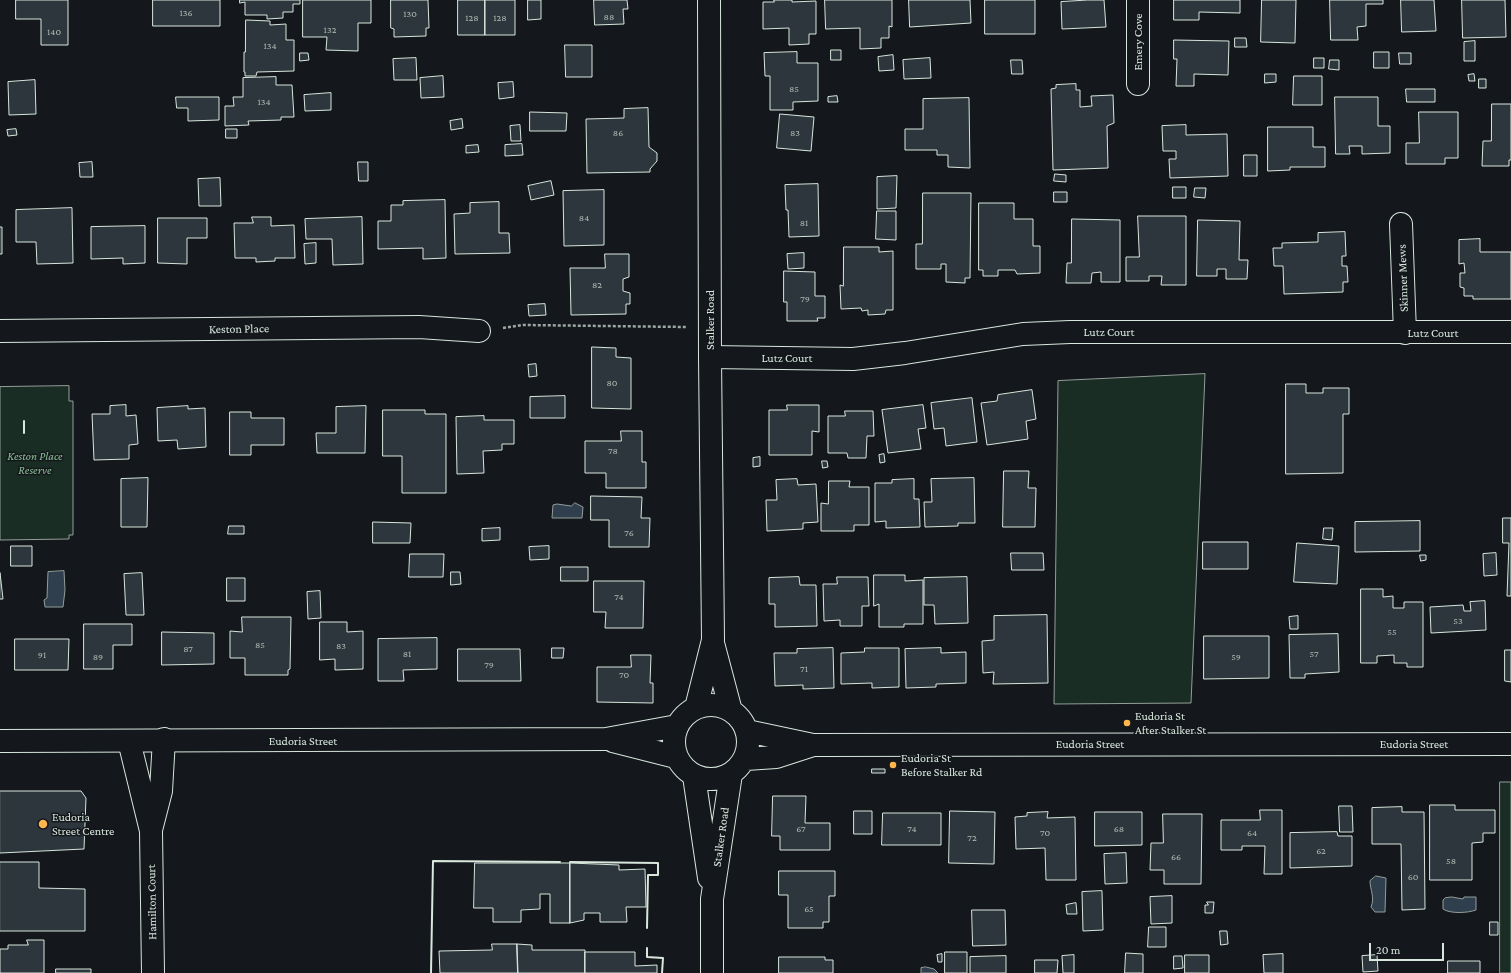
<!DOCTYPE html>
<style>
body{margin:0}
#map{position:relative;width:1511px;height:973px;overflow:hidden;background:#14181c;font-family:"Crimson Pro",serif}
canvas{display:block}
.scale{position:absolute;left:1369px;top:943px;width:75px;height:18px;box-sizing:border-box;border:2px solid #d8e6dc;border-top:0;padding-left:5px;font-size:12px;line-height:14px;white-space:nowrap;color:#d8e6dc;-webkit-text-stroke:3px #14181c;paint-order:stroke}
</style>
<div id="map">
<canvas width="1511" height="973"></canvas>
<div class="scale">20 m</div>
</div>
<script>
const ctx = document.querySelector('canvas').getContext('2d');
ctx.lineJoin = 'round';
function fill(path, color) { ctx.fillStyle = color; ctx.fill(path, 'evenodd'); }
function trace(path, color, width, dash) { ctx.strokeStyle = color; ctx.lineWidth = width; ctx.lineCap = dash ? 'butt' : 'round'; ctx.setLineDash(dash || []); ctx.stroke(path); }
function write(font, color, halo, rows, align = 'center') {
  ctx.font = font + ' "Crimson Pro",serif'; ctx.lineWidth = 3; ctx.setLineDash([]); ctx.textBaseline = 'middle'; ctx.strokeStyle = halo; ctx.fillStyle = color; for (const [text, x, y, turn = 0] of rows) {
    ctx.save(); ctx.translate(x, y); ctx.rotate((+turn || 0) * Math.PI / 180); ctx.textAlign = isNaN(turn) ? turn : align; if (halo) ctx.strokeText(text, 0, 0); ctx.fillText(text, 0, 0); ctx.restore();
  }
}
const green = new Path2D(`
 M1205 374 1191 703 1054 704 1058 381Z
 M69 386V401H73V535H69V539L0 540V387Z
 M1500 782H1511V973H1500Z`);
fill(green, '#1a2d24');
trace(green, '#939e99', 1);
const water = new Path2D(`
 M575 503 583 507 582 518H552L553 505 557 504 571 506Z
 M64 571 65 590 63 607H45L44 600 47 598 48 572Z
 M1376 876 1386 878 1385 912H1375L1371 907C1375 897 1370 890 1370 881Z
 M1452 897 1463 899 1464 897H1476V910C1468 913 1450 914 1443 909V900L1445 898Z
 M926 967 934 969 938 973H921V968Z`);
fill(water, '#2f3f4d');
trace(water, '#939e99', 1);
const building = new Path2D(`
 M16 0H68V45H41V19H16Z
 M153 0H220V26H153Z
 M240 0H300V4H293V12H283V18L267 19V15H245V2L240 3Z
 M303 0H371V23H358V51L326 50 327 37H303Z
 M391 0H428L429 28H426V36L394 37V29L391 28Z
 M458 0H485V35H458Z
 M485 0H515V35H485Z
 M528 0H541V19L528 20Z
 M594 0H627L628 9H623L624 24 595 25Z
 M774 0H792V2L816 1V34H809V44L789 45V28L763 29V2H774Z
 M825 0H892V27L889 26V38H881V48L860 49V28L826 29Z
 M909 0H970L971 23 910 27Z
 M985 0H1035V34H985Z
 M1088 0H1104L1106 27 1062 29 1061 2Z
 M1174 0H1240V13L1199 12V20H1174Z
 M1262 0H1296L1295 43 1261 42Z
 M1330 0H1383V4H1366V26L1357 27 1358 40H1331Z
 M1401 0H1434L1436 31 1402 32Z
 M1462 0H1505L1506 37 1463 38Z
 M246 20 270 21V25L286 24V40H294V71L257 72 256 76H245V72H244V52H245Z
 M1235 38H1246L1247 47H1235Z
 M1174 40 1229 41 1228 75 1194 74V86H1176L1177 59H1174Z
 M1475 41V61H1464V42Z
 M565 45H592V77H566Z
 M831 50H841V60H831Z
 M797 52V63H818V101L793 102V110H770V76H765L764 53Z
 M1374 52H1389V68H1374Z
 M300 53H308L309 60 300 61Z
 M1399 53H1411V64H1400Z
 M893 55 894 70 879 71 878 57Z
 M416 58 417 80H394L393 59Z
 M930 58 931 78 904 79 903 60Z
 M1314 58H1324V68H1314Z
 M1011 60H1022L1023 74H1012Z
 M1330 60H1339V70L1329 69Z
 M1265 74H1276V82L1265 83Z
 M1474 74 1475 81H1469L1468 75Z
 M443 76 444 97 421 98 420 78Z
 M1294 76H1322V105H1293Z
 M276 77V85H292L294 117H281V120L248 121 249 125 225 126V106H234L233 97H243V78Z
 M1479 79H1486V88H1479Z
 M35 80 36 114 9 115 8 82Z
 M513 82 514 97 499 99 498 83Z
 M1076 84V90H1080V107L1092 106 1091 96 1113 95 1114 123 1107 126 1108 168 1053 170 1051 89 1056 88V85Z
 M1406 89H1435V102H1407Z
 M331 93V110L305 111 304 95Z
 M837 96 838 102H828V97Z
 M176 97H219V120L188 121V108H177Z
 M1335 97H1378V126H1390V153L1362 154V146H1349L1350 154H1336Z
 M969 98 970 168 948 167V155H937V150H905V129H923V99Z
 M1492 104H1511V160H1509V166H1482L1483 141H1491Z
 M648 108 649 147 657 153V161L650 169V172L587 173 586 119 624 118V109Z
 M530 112 567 113 566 131H530Z
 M1419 112H1458V158H1445V164H1406V143H1419Z
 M780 114 814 117 811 151 777 148Z
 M462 119 463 128 451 130 450 121Z
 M520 125 521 141H511L510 126Z
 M1186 125V135L1227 134 1228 176 1170 178 1169 159H1176V151H1163L1162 126Z
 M1268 127H1313V147H1325V167H1290V170L1268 171Z
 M16 129 17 135 8 136 7 130Z
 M226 129H237V138H226Z
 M522 144 523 155 505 156V145Z
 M478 145 479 152 466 153V146Z
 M1244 155H1257V176H1244Z
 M92 162 93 177H80L79 163Z
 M358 162H368V181H359Z
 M1055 174 1066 175V182L1054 181Z
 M897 176 896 208 877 209V177Z
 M220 178 221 206H199L198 179Z
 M551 181 554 195 531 200 528 186Z
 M818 184 819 236 789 237 788 210H786L785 185Z
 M1173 187H1186V198H1173Z
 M1195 188H1206L1205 198 1194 197Z
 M604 190V245L564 246 563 191Z
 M1054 192H1067V202H1054Z
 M923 193H971L970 278H965V283L946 282V264H941V269H916V244H922Z
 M445 200 446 258 423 259V248L378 249V221H391V205H403V201Z
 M499 202V233H509L510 253 455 254 454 214 470 213V203Z
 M979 203H1014V219H1033V246H1040V273L1017 274 1015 270H998V276H983V270H979Z
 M72 208 73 263 37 264 36 242H16V210Z
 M877 211H896V240L876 239Z
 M1138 216H1186V285H1161L1162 276H1149V281H1126V257H1139Z
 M252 217H271V226L294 225 295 258H275V261L256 262V258H235L234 223H253Z
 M362 217 363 264 333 265 332 239H306L305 219Z
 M158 218H207V238H187V264L158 263Z
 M1072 219 1120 220V282H1101V272L1092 273 1091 283H1066L1067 263H1071Z
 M1198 220 1240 221 1239 260H1248L1247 279H1226V269H1217V276H1197Z
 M145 226V263L123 264V258L91 259V227Z
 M0 227H2V254H0Z
 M1345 232 1346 256H1342V266H1347L1348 282H1343V292L1284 294 1283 266H1274L1273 248H1282V243L1318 242V233Z
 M1480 239V252H1511V299H1473V296H1464V288L1460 287V273H1465L1464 263 1459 264V240Z
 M316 243V263L305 264 304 244Z
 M844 247H879V252L893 251V310H886L885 314 868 315V310L862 311 861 308 841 309 840 285 843 286Z
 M804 253V268L788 269 787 254Z
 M605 254H629V277L623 279V291L630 293V304H626V314L571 315 570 268H605Z
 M784 271 815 272V296H825V318H817L818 321H787V302H784Z
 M545 304 546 315 529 316 528 305Z
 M592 347 616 348V357L631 358V409L592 408Z
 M536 364 537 376 529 377 528 365Z
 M1286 384H1306V393H1323V388H1349V414H1343V473L1286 474Z
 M1032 390 1036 419 1026 421 1028 439 987 445 981 403 997 401 998 395Z
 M565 396V418H530V397Z
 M972 398 977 442 946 446 944 428 934 429 931 403Z
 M126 405V416L136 415 138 444 129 445V459L94 460 92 414H110V406Z
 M787 405H819V432L812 431V455H769V410H787Z
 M923 405 926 428 918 429 921 449 888 453 882 410Z
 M188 406V409L205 408 206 447 178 449 177 440 158 441 157 408Z
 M366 406 365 453H317L316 433H336V407Z
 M383 410H425V414H446V493H402V456H383Z
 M845 411H873L874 436H867L866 458H848L847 453H828V416H845Z
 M230 412H251V418H284V445H251V455H230Z
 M484 416V420H514V444H502V450L483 451 484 473 457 474 456 417Z
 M621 431H642V462H646V488H606V473H585V441H621Z
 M884 454 885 462 880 463 879 455Z
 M760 457V466L753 467V458Z
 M822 461H827L828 467 823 468Z
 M1004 471H1029L1028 488H1036L1035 527H1003Z
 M148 478 147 527H121V479Z
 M974 478 975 523H958V526L925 527 924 502H932L931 479Z
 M797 479 798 485 816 484 818 522 803 523V529L767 531 766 500H777L776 480Z
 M914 479V499H919L920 527 886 528V521L875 522V483H892V480Z
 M829 481H850L849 487H869V525H854V531H821V503L828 504Z
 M591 496 642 497 641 518H650L649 547H609V520H591Z
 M1503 518H1511V596H1507L1509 543H1503Z
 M1420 521V551L1355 552V522Z
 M373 522 411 523 410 543H373Z
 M229 526H244V534H228Z
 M500 528V540L482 541V529Z
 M1324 528H1333L1332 540 1323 539Z
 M1203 542H1248V569H1203Z
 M1297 543 1339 546 1337 584 1294 582Z
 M11 546H32V566H11Z
 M549 546V559L530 560 529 547Z
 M1011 553H1043L1044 570H1012Z
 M1496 553 1497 575 1484 576 1483 554Z
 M410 554H444L443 577H409Z
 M1420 555H1426V560L1421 561Z
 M561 567H588V581H561Z
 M451 572H460L461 584 451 585Z
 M0 573 3 599H0Z
 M142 573 144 615H126L124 574Z
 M874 575H905V581L923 580V624H904V627H879V604L874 606Z
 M799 577 800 585H816L817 626 775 627V604H769V578Z
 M837 577H868L869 606H862V626H840V620L824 621 823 584H837Z
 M967 577 968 623 935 624 934 605H924V578Z
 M227 578H245V601H227Z
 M594 581H644L643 628H605L606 612H594Z
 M1361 589H1383V597L1393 596V608H1404V602H1423V667H1407V663H1394V655L1377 656V663H1361Z
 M320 591 321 618 308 619 307 592Z
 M1485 601 1486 630 1431 633 1430 607 1463 605 1464 611H1471L1470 602Z
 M1047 615 1048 683 993 684 994 672 983 673 982 641 994 640V616Z
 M1298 616V629H1290L1289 617Z
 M242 617H291L290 669 288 670V675H245V658H230V631L242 632Z
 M320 622H347V632L363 631V669L335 670V659L320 660Z
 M84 624H132V645H113V669H84Z
 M162 632 214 633V664L162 665Z
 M1338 634 1339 672 1305 674V678H1290L1289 635Z
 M1204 636H1269V678L1204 679Z
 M437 638V669L403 670 404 681H378V639Z
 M15 639H69L68 670H15Z
 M552 648H564L563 658H552Z
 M833 648 834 688 803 689V685L775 686 774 653H797V649Z
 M865 648H899V687L872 688V683L841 684V653L864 652Z
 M941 648V653L966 652V683L936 684V687L906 688 905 649Z
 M458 649H520L521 681H458Z
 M1505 650H1511V682L1505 681Z
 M631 655H651L650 683H653V703L597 702V667H631Z
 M872 769H885V773H872Z
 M0 791H81L86 798 84 849 0 853Z
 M773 796H806L805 823H830V850H780V836H772Z
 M1430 805H1455V810H1495V833H1483V842L1472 843V880H1430Z
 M1339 806H1352L1353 832H1340Z
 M1402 807V812H1424L1425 909 1402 910 1401 844H1372V808Z
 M1260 810H1282V874H1264L1265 846H1242V850H1221V820H1260Z
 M854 811H872V834H854Z
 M950 811 995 812 994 864 949 863Z
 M1048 812 1047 818 1075 817 1076 880H1046L1045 848 1016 849 1015 817 1027 816V813Z
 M1095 812H1142V845L1095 846Z
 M883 813H941V845H882Z
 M1163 814H1202L1201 884H1164V870H1150L1151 843H1163Z
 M1337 832 1338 836H1352V866L1290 868V833Z
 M1126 853 1127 883 1105 884 1104 854Z
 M0 862H39V888L85 889V931H0Z
 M475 863H570V923H550V894H540V909L521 910V922H493V908H474Z
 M570 863 619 865V870L645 869 646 907H626L627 922H600V913H584V920L570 923Z
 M779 871H835V896H829V922H823V928H788V895H779Z
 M1102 891 1103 930 1083 931 1082 892Z
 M1172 896V923L1151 924 1150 897Z
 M1207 902H1214L1213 913H1205V905H1208Z
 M1076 903 1077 914H1067L1066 905Z
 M972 910H1005L1006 945 973 946Z
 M1490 922H1498V935H1490Z
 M1149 927H1166V947H1148Z
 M1220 931H1227L1228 944 1221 945Z
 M27 940H44V973H0V949H8V945H28Z
 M492 944H517L518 973H440L439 951 492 950Z
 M517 944 532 945V950H585V973H518Z
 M585 952H635V966L657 965V973H585Z
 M945 952H967V973H945Z
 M1126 953 1143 954V973H1125Z
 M942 954V962H938L937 955Z
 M1283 954V973H1264L1263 955Z
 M1074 955V973H1063L1062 956Z
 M1185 955H1209V973H1185Z
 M1377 955 1378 971 1363 972 1362 956Z
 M1006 956V973H970V957Z
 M1174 956H1182L1183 968 1174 969Z
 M779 957H825V960H833V973H779Z
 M1035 960H1058L1057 973H1035Z
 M1448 961H1480V973H1448Z
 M56 969H91V973H56Z`);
fill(building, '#2c363c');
trace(building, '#d8e6dc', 1);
const minor = new Path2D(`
 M1138 0V84
 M1401 224 1405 333
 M0 331 419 327 479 331
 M710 357 853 359 905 353 1023 334 1070 332H1511
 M129 741 151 831 153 973
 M151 830 161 791 164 739`);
const secondary = new Path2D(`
 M713 643 731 711
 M674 742a37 37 0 1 1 74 0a37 37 0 1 1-74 0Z
 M696 708 713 640 710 357 709 0
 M747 731 813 745 1511 744
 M0 741 606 739 677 726
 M613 741 676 757
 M746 759 776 757 813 745
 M694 776 709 878
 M712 973V899L731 774`);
trace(minor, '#d8e6dc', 24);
trace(secondary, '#d8e6dc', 24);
trace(new Path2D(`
 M503 328 523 325 686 327`), '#9da8a2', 2.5, [3, 2]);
trace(minor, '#14181c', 22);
trace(secondary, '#14181c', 22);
trace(new Path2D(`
 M24 433V421
 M570 862 658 863V875H648L647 928
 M647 948V957L663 958 662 973
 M431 973 433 861 560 862`), '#d8e6dc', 2);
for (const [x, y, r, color] of [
 [1127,723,4,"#ffb74d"],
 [893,765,4,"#ffb74d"],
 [43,824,5,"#ffb74d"]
]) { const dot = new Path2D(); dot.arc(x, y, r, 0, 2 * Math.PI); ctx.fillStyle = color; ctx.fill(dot); trace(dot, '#14181c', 1.5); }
write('10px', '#adbab4', null, [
 ["136",186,13],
 ["130",410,14],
 ["88",609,17],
 ["128",472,18],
 ["128",500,18],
 ["132",330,30],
 ["140",54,32],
 ["134",270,46],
 ["85",794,89],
 ["134",264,102],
 ["86",618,133],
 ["83",795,133],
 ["84",584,218],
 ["81",804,223],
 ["82",597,285],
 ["79",805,299],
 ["80",612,383],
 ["78",613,451],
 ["76",629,533],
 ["74",619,597],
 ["53",1458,621],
 ["55",1392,632],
 ["85",260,645],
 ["83",341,646],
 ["87",188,649],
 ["81",407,654],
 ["57",1314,654],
 ["91",42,655],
 ["89",98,657],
 ["59",1236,657],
 ["79",489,665],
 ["71",804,669],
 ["70",624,675],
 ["67",801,829],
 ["74",912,829],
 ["68",1119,829],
 ["70",1045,833],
 ["64",1252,833],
 ["72",972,838],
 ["62",1321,851],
 ["66",1176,857],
 ["58",1451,861],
 ["60",1413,877],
 ["65",809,909]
]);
write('12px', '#d8e6dc', '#14181c', [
 ["Emery Cove",1138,42,-90],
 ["Skinner Mews",1403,278,-92],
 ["Stalker Road",710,320,-90],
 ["Keston Place",239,329,-1],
 ["Lutz Court",1109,332],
 ["Lutz Court",1433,333],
 ["Lutz Court",787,358],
 ["Eudoria Street",303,741],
 ["Eudoria Street",1090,744],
 ["Eudoria Street",1414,744],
 ["Stalker Road",721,837,-82],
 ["Hamilton Court",152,902,-91]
]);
write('italic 12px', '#8ac095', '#14181c', [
 ["Keston Place",35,456],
 ["Reserve",35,470]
]);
write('12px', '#d8e6dc', '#14181c', [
 ["Eudoria St",1135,716],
 ["After Stalker St",1135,730],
 ["Eudoria St",901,758],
 ["Before Stalker Rd",901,772],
 ["Eudoria",52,817],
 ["Street Centre",52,831]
], 'left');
</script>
